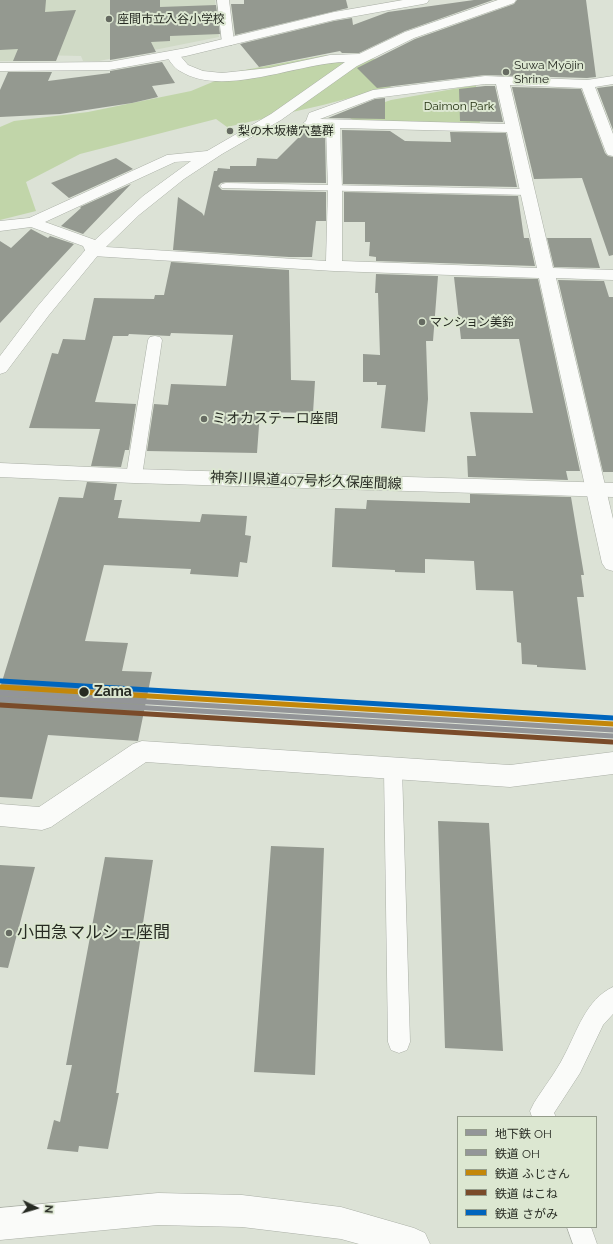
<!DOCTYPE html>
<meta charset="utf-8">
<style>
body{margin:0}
#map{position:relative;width:613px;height:1244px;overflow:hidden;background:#dce2d6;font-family:Raleway,"Noto Sans JP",sans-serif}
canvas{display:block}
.legend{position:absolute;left:457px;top:1116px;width:140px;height:112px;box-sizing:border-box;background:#dce7d1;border:1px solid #949c8b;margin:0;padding:5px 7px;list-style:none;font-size:12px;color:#272b23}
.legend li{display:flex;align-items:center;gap:8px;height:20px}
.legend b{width:20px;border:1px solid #949c8b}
.north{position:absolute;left:16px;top:1188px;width:40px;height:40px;-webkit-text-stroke:3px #dce7d1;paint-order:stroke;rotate:95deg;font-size:11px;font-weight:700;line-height:16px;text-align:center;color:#272b23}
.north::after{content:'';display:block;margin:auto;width:14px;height:18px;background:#272b23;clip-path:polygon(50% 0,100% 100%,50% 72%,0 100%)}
</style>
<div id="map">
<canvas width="613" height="1244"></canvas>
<ul class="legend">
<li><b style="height:5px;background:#939598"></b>地下鉄 OH</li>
<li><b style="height:5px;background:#939598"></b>鉄道 OH</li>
<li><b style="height:5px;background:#c38709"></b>鉄道 ふじさん</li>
<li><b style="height:5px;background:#7a4b2a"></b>鉄道 はこね</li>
<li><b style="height:5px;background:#0065bd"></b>鉄道 さがみ</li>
</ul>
<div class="north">N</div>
</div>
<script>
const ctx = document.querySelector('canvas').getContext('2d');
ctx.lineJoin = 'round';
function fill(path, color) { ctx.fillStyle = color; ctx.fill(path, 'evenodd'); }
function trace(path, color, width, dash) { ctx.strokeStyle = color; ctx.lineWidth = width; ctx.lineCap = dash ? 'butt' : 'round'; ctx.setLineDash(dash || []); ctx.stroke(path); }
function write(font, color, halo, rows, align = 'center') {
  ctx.font = font + ' Raleway,"Noto Sans JP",sans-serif'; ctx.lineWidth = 4; ctx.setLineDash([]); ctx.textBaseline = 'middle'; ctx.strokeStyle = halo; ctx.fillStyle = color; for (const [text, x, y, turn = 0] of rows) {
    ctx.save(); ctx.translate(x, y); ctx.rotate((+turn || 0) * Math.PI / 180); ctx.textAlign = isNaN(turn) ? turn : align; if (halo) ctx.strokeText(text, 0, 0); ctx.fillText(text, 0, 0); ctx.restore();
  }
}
fill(new Path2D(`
 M0 0H215L219 37 99 61H83L81 56 36 55 28 61H0Z`), '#d0dac6');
fill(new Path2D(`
 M326 55 403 61 378 74 391 87 323 105 227 127 216 119 80 154 26 182 36 211 0 220V127L14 121 88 112 191 91 239 71Z
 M476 85 480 123 354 121 346 115 391 100Z`), '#c1d5a9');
fill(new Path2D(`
 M0 0H46L45 12 76 10 56 61H13L18 49 0 50Z
 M110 0H160V7L216 5 220 34 170 36V41L151 42 156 52 110 60Z
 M244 0H346L348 8 235 35 231 4H244Z
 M474 0H493L405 31 359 53H342L340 51 259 67 240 44 334 21 352 18 353 25 388 12Z
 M517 0H586L596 77 587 78 485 75 377 88 357 68 415 39 514 4Z
 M162 62 175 83 152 86 158 97 132 103 60 114 0 117V90L8 72H52L48 81 110 73V71Z
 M485 86H495L503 122 460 121 459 89Z
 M613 86V130L597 88Z
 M512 87 581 89 605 153 608 156 613 157V255L609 256 582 178 534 179Z
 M385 98V119L328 118 375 99Z
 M315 129H325L326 183 226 182 221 183 218 186 222 190 326 192V221H316L312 257H289L173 250 178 197 202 213 204 216 214 171H217L218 168 230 169V166H256L257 158 277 159 303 133Z
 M342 130 390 131 405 141 451 142 450 132 506 133 517 187 343 184Z
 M116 158 133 169 69 198 51 183Z
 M131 184 83 234 61 226 81 208 80 207Z
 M344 192 518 196 524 238H529L535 266 376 261V257L369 256 370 242H365V222H344Z
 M31 229 48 238 50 236 74 244 0 323V241L11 248Z
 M547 238H591L600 268 554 267Z
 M171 262 289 270 291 380 315 381 313 413 260 412 257 453 147 451 154 404 168 405 171 384 226 386 233 335 171 333 170 336 129 334 128 336H113L95 402 136 404 129 450H125L121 467 91 466 100 429 29 428 52 353 58 354 63 339 85 340 94 298 154 299 155 295H164Z
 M376 274 438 276 433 341H426L428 399 425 432 381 428 386 385H377V382H363V354L380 355 378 293H375Z
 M454 277 538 279 580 471H566L568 480 468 477 467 456H476L470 412 533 413 519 339H461Z
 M558 280 604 281 609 297H613V472H603Z
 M87 482 117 484 114 500H122L118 518 200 522 202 514 247 516 245 535 251 536 247 563 240 562 238 577 190 574 191 569 104 565 85 641 128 643 122 671 152 672 138 741 48 735 32 799 0 797V688L59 497 83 498Z
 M470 494 571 497 584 575H581L584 597H577L586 670 537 667V665L522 664 521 643 517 642 513 591 476 590 474 561 425 559V573L395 572V570L332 567 335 508 366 509 367 500 470 503Z
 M438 821 489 823 503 1051 445 1048Z
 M271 846 324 848 315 1075 254 1072Z
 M105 857 153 860 116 1093H119L108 1149 79 1146 78 1152 47 1149 54 1120 60 1122 72 1065H66Z
 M0 865 35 867 8 968 0 967Z`), '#949990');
const lane = new Path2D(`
 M226 183 528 189 532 190 534 192 532 194 528 195 222 188 220 186 222 184Z
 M155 336 160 337 162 340 142 476 139 480 134 481 129 480 126 476 148 340 150 337Z
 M393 761 400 763 402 769 410 1042 407 1050 399 1053 391 1050 388 1042 384 769 386 763Z
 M613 987V1014L603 1025 580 1073 554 1113 556 1117H532L530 1111 534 1103C544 1087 556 1072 564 1056 577 1032 586 999 613 987Z
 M567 1227H591L597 1244H573Z`);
const street = new Path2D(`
 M217 0H229L234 42 232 45H224L222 42Z
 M498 0H516L514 3 414 38 357 66 281 120 222 154 184 179 139 215 106 247 326 261 328 188 326 128 315 127 304 132 299 131 297 128 306 121 309 113 373 90 485 76 587 80 613 76V84L595 87 613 134V156L608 155 606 152 582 88 510 85 553 268 613 270V280L556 278 613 519V571L606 569 602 563 539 278 334 271 93 256 87 254 83 246 31 227 0 231V221L29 218 167 155 207 151 271 114 345 62C298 63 222 98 180 71 174 68 169 60 166 55L167 52H177L188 65 203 71 222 73 269 68 330 55 359 54 405 32ZM485 84H496L505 124 320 119 375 98ZM340 128 507 132 537 268 342 261V188ZM191 161 143 196 95 240 45 222 175 162Z
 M142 741 510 765 613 752V774L510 787 146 762 51 827 42 830 0 826V804L39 807 133 744Z
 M158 1193 242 1195 341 1207 414 1228 425 1233 430 1244H359L341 1239 242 1227 158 1225 0 1240V1208Z`);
const secondary = new Path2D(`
 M403 0H429L427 3 423 4 334 20 186 56 109 70 0 71V63L109 62 186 48 334 12Z
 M93 246 99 248 101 251 99 254 49 315 6 372 0 374V356L37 307 87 248Z
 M0 463 134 469 613 483V497L134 483 0 477Z`);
trace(lane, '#aaafa6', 1);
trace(street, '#aaafa6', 1);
trace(secondary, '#aaafa6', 1);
fill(lane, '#fafbf9');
fill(street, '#fafbf9');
fill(secondary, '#fafbf9');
trace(new Path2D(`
 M0 699 613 736`), '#939598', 5);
trace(new Path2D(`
 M0 687 613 724`), '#c38709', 5);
trace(new Path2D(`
 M0 705 612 742`), '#7a4b2a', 5);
trace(new Path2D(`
 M1 681 613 718`), '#0065bd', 5);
trace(new Path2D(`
 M0 693 613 730`), '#939598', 5);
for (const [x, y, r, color] of [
 [109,19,4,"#666b62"],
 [506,72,4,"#666b62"],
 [230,131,4,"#666b62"],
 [422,322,4,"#666b62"],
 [204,419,4,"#666b62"],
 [84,692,5.5,"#272b23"],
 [9,933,4,"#666b62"]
]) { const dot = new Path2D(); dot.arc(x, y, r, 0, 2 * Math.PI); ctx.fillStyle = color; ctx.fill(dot); trace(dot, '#dce7d1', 1.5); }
write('12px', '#272b23', '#dce7d1', [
 ["座間市立入谷小学校",117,19],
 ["Suwa Myōjin",514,65],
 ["Shrine",514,79],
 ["梨の木坂横穴墓群",238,131],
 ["マンション美鈴",430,322]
], 'left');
write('12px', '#233110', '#dce7d1', [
 ["Daimon Park",459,106]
]);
write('14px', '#272b23', '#dce7d1', [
 ["ミオカステーロ座間",212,419]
], 'left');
write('14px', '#272b23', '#dce7d1', [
 ["神奈川県道407号杉久保座間線",306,481,2]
]);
write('bold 14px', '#272b23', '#dce7d1', [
 ["Zama",94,692]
], 'left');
write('17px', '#272b23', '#dce7d1', [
 ["小田急マルシェ座間",17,933]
], 'left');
</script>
